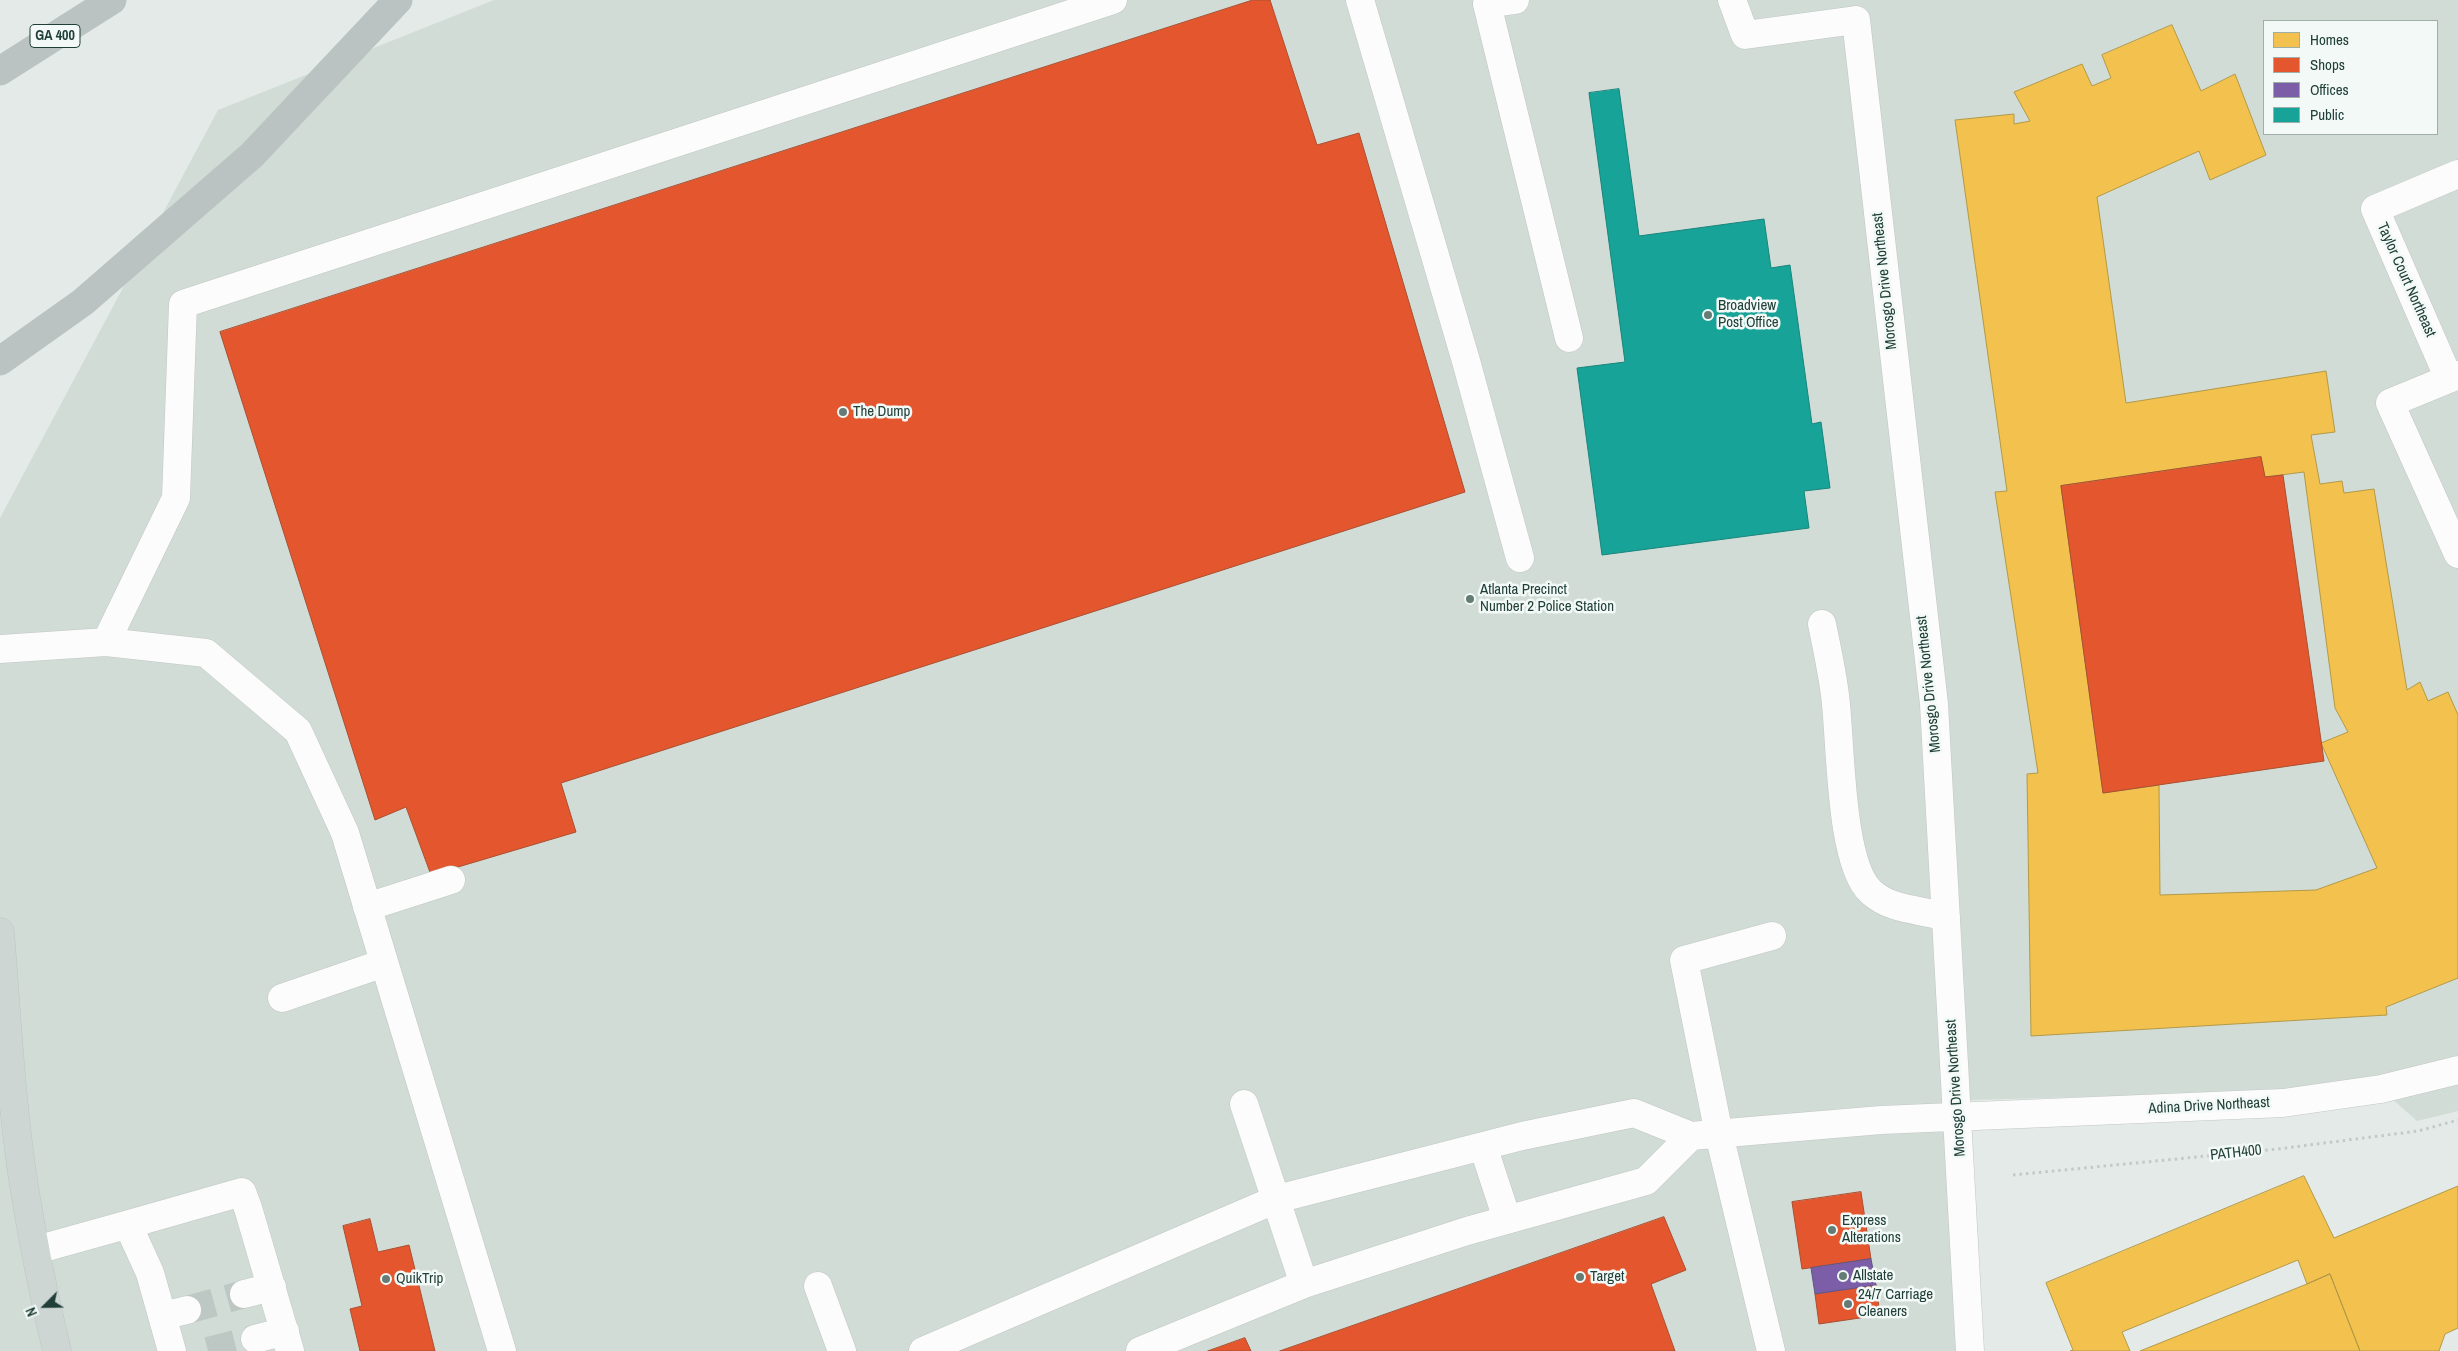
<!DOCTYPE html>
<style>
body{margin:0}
#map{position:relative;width:2458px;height:1351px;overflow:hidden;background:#e4eae7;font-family:"Archivo Narrow",sans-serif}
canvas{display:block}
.legend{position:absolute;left:2263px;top:20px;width:175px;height:115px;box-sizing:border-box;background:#f2f9f6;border:1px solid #9eafaa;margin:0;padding:6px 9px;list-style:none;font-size:15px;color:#203f38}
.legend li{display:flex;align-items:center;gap:10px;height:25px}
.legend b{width:25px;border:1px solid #9eafaa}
.north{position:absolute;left:20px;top:1281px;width:50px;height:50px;-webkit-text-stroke:4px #f2f9f6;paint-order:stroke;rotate:247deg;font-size:14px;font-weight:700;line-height:20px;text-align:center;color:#203f38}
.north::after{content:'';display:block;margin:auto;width:18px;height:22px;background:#203f38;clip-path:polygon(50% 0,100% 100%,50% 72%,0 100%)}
</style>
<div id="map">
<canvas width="2458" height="1351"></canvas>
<ul class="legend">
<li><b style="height:14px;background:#f2c14e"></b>Homes</li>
<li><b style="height:14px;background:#e4572e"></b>Shops</li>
<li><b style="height:14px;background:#7b5ea7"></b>Offices</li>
<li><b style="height:14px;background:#17a398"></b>Public</li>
</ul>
<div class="north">N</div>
</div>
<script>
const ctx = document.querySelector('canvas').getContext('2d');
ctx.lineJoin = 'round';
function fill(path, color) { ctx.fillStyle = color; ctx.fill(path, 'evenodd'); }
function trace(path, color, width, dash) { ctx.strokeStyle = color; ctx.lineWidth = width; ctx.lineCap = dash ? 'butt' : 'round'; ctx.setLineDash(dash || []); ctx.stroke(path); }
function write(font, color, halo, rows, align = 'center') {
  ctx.font = font + ' "Archivo Narrow",sans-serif'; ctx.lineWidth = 5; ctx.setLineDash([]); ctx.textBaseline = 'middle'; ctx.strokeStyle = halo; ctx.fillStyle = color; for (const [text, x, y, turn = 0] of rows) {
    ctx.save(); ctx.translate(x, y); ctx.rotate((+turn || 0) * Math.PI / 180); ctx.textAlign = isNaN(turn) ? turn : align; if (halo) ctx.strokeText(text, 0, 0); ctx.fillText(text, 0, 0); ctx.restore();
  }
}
fill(new Path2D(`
 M494 0H2458V1111L2417 1121 2381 1089 1970 1100 1984 1351H0V518L218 110ZM2264 21H2437V134H2264Z`), '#d1dcd7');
const homes = new Path2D(`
 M2172 25 2201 91 2235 74 2266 155 2210 180 2199 151 2097 197 2126 403 2326 371 2335 432 2311 435 2320 484 2342 481 2344 493 2374 489 2407 690 2420 682 2428 701 2448 692 2458 715V978L2386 1007 2387 1015 2031 1036 2027 774 2038 773 1995 492 2007 491 1955 120 2014 114V124L2030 121 2014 92 2082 64 2092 86 2111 78 2102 55ZM2261 457 2265 477 2304 472 2335 708 2348 732 2321 743 2377 868 2316 890 2160 895 2159 785 2103 793 2061 486Z
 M2304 1176 2334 1238 2458 1186V1328L2445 1334 2439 1351H2360L2330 1274 2307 1284 2298 1260 2122 1332 2130 1351H2070L2073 1350 2046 1283Z
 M2330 1274 2360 1351H2140L2307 1284Z`);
fill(homes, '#f2c14e');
trace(homes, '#b39a47', 1);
const shops = new Path2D(`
 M1253 0H1270L1317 145 1359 133 1465 492 561 783 576 832 431 875 406 807 375 820 220 332Z
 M2261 457 2265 477 2283 475 2324 761 2103 793 2061 486Z
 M1861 1192 1871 1259 1802 1269 1792 1202Z
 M1664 1217 1686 1270 1651 1284 1675 1351H1280Z
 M370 1219 378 1252 409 1245 435 1351H360L350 1309 362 1306 343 1226Z
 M1876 1285 1880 1315 1819 1324 1815 1294Z
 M1245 1338 1251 1351H1208Z`);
fill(shops, '#e4572e');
trace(shops, '#a95031', 1);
const offices = new Path2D(`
 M1871 1259 1876 1285 1815 1294 1811 1268Z`);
fill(offices, '#7b5ea7');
trace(offices, '#605586', 1);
const public = new Path2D(`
 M1619 89 1639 236 1764 219 1771 268 1790 265 1812 424 1821 422 1830 488 1804 491 1809 528 1602 555 1577 368 1625 362 1589 93Z`);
fill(public, '#17a398');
trace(public, '#1a857b', 1);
trace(new Path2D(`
 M187 1310 244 1294
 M208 1351 255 1339`), '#bdc8c4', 28, [28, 14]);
const minor = new Path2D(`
 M1360 0 1466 361 1520 558
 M1515 0 1487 4 1569 338
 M1732 0 1745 35 1856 20
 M1856 20 1934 704 1970 1351
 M2458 375 2390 403 2458 554
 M2449 379 2375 209 2458 174
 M1822 624C1827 648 1832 672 1835 695 1841 740 1839 863 1871 892 1892 911 1920 909 1946 917
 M106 642 176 498 183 304 1113 0
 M0 649 106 642 206 653 298 731 345 833 502 1351
 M367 907 451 880
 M282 998 384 963
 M1244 1104 1304 1284
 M1483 1146 1507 1219
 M133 1223 242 1192 248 1208 290 1351
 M36 1250 133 1223 134 1238 150 1273 172 1351
 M818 1286 842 1351
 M244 1294 272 1287
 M162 1316 187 1310
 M255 1339 285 1331
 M923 1351 1277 1199 1522 1136 1634 1113 1691 1136 1881 1120 2283 1103 2381 1089 2458 1070
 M1140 1351 1304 1284 1467 1231 1646 1181 1691 1136
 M1771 1351 1719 1134 1684 960 1772 936`);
const major = new Path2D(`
 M0 932C7 1017 11 1103 24 1186 33 1242 44 1297 57 1351`);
const highway = new Path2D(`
 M0 71 112 0
 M0 361 83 302 252 155 398 0`);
trace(minor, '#c1c7c4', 29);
trace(major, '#bcc6c3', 29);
trace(highway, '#bcc6c3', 29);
trace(new Path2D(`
 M2013 1175 2278 1149 2418 1131 2458 1120`), '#c1cac8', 3, [2.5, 4]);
trace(minor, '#fbfcfb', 28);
trace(major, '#cdd6d3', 28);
trace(highway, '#bac3c1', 28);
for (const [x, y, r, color] of [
 [1708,315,5,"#657b75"],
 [843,412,5,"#657b75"],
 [1470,599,5,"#657b75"],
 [1832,1230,5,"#657b75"],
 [1843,1276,5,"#657b75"],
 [1580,1277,5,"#657b75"],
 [386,1279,5,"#657b75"],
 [1848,1304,5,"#657b75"]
]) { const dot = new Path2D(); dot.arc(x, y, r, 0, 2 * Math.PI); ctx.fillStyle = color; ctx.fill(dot); trace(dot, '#f2f9f6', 2); }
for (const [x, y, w] of [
 [55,36,50]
]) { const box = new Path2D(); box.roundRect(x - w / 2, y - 11.5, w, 23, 4); ctx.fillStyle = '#f2f9f6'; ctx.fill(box); trace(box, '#203f38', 1); }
write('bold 14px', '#203f38', null, [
 ["GA 400",55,36]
]);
write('15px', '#203f38', '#f2f9f6', [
 ["Taylor Court Northeast",2406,280,66],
 ["Morosgo Drive Northeast",1885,281,-96],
 ["Morosgo Drive Northeast",1929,684,-96],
 ["Morosgo Drive Northeast",1956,1088,-94],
 ["Adina Drive Northeast",2209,1106,-3],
 ["PATH400",2236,1153,-6]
]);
write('15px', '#203f38', '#f2f9f6', [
 ["Broadview",1718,306],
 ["Post Office",1718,323],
 ["The Dump",853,412],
 ["Atlanta Precinct",1480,590],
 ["Number 2 Police Station",1480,607],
 ["Express",1842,1221],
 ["Alterations",1842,1238],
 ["Allstate",1853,1276],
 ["Target",1590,1277],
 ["QuikTrip",396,1279],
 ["24/7 Carriage",1858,1295],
 ["Cleaners",1858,1312]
], 'left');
</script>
